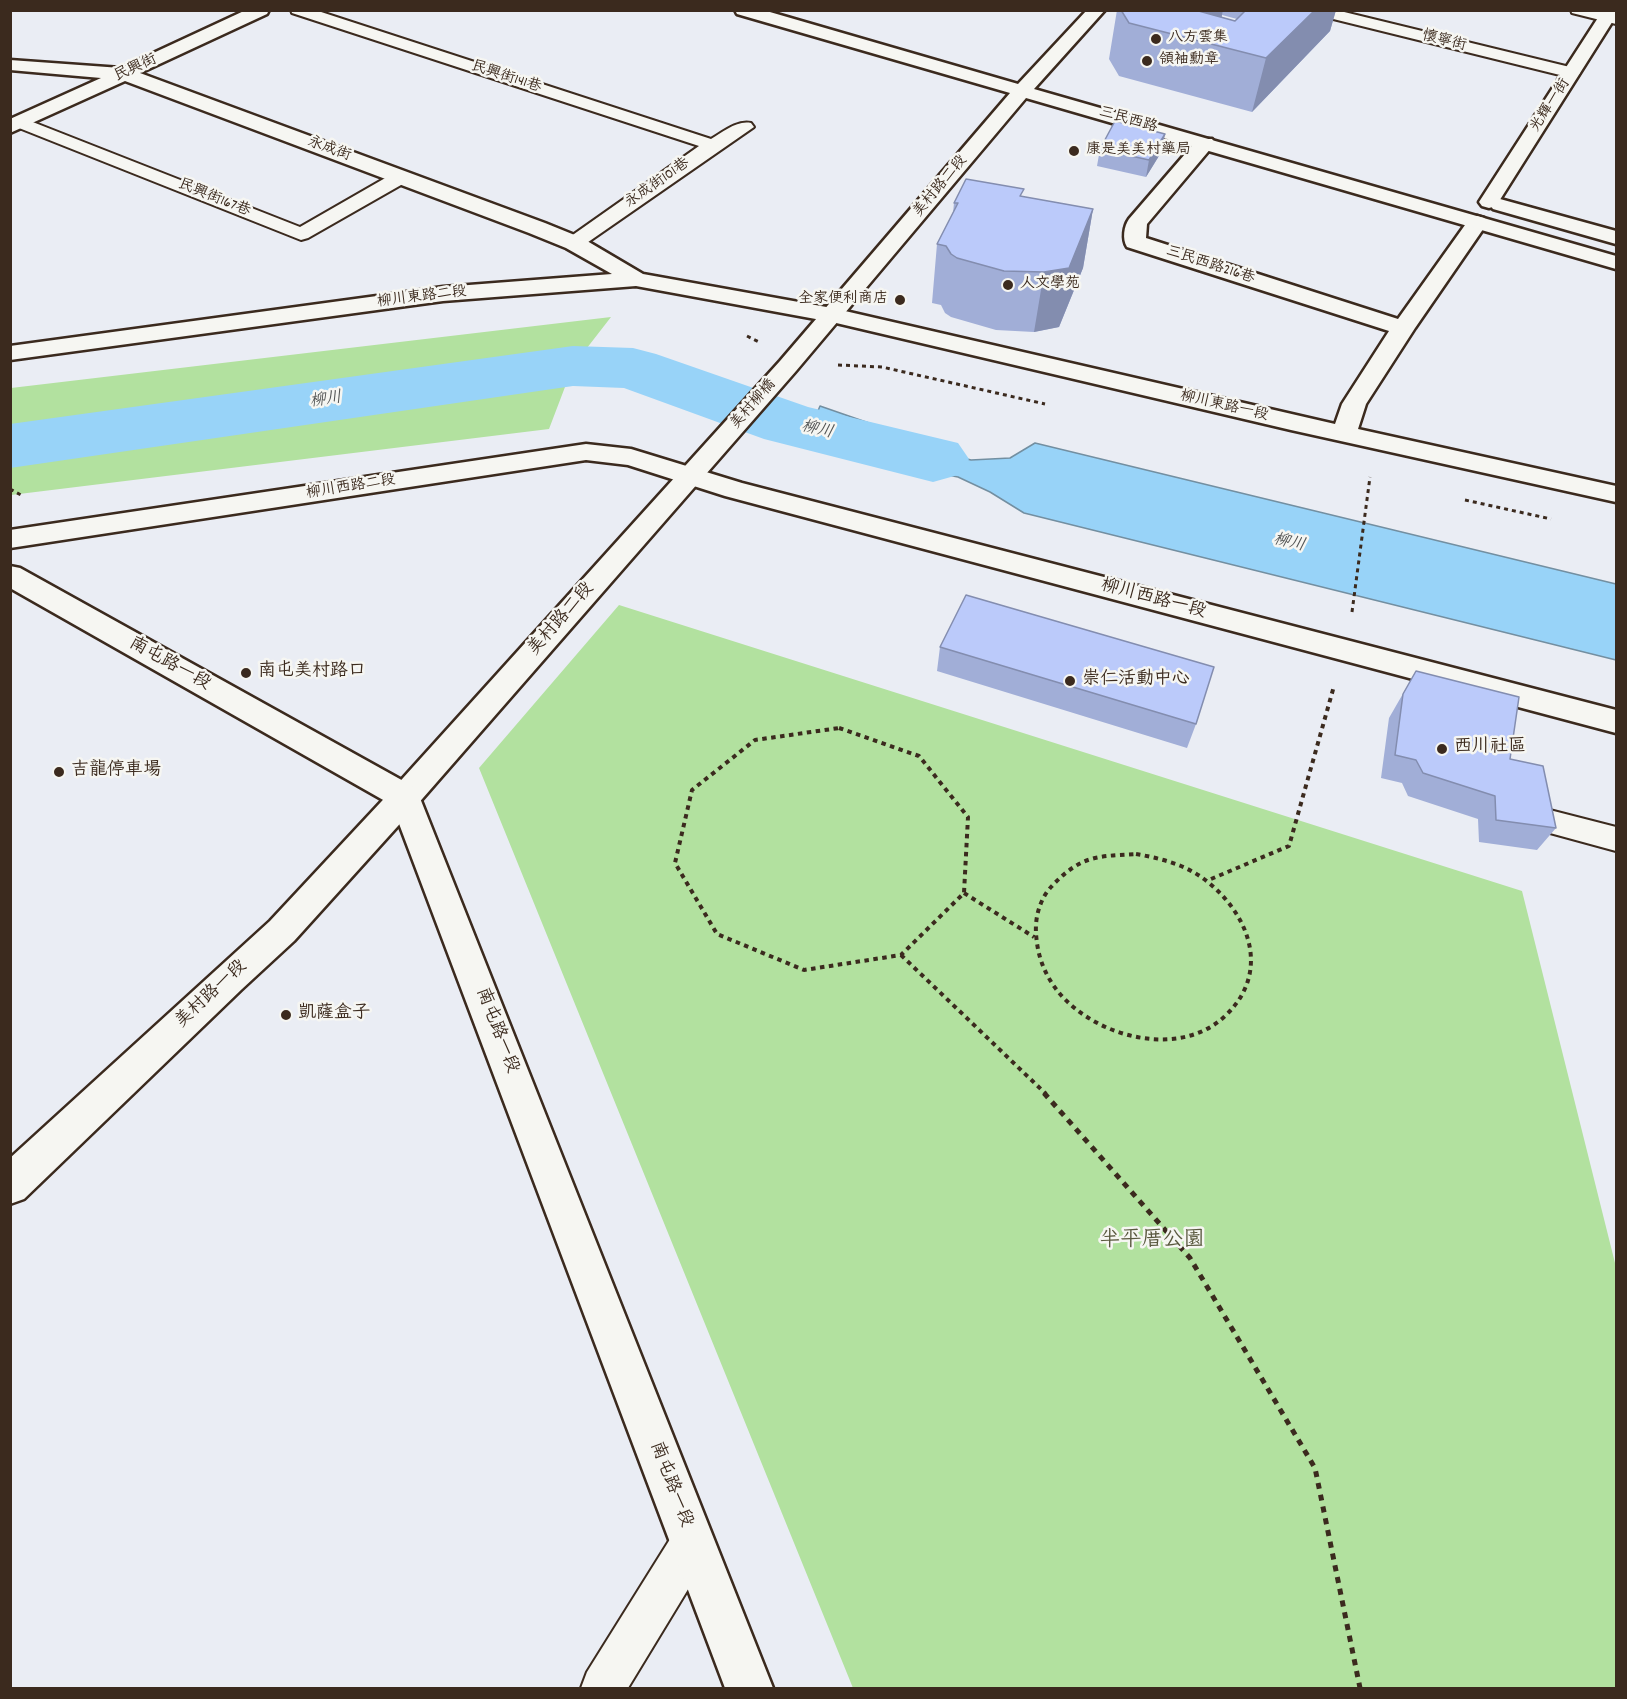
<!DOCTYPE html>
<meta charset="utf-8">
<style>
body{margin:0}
#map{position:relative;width:1627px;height:1699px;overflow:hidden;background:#eaedf4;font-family:Dekko,sans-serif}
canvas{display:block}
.frame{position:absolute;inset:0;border:12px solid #3b2a1e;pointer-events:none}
</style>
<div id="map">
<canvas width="1627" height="1699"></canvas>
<div class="frame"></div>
</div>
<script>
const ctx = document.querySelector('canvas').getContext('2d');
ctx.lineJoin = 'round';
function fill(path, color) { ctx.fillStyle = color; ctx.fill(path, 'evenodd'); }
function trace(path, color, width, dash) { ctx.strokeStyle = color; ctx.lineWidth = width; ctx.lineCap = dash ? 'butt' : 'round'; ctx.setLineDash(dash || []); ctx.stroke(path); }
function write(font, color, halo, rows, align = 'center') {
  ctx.font = font + ' Dekko,"LXGW WenKai TC",sans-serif'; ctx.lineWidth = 5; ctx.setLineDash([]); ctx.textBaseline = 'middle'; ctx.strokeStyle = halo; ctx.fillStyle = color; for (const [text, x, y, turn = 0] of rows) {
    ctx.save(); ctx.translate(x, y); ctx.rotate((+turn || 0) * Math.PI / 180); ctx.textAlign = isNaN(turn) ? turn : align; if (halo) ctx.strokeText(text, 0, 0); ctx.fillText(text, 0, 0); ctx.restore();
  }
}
fill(new Path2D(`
 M611 317 573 366 549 429 11 495V388Z
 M619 605 1522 891 1616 1267V1688H853L479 768Z`), '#b2e19f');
const water = new Path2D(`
 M820 406 892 431 930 449 971 460 1010 458 1035 443 1616 584V660L1024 513 990 492 958 477 911 468 806 440Z`);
fill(water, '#98d3f8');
trace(water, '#738fa1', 1.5);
fill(new Path2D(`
 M573 346 633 348 656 354 808 407 958 443 969 459 958 475 933 482 764 439 624 388 573 386 10 468V424Z`), '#98d3f8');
const service = new Path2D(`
 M291 10H315L711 139C723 132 737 120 751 123L754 127 581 247H567L564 243 567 239 699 146 292 13Z
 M1308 10H1336L1578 69 1580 73 1572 78 1309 13Z
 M1571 10H1600L1616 14V24L1572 13Z
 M20 117 300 227 394 173H408L410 177 408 181 308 238 301 240 14 126 11 122 14 118Z
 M1538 807 1616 827V851L1528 827 1523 819 1528 811Z
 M692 1522 707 1528 713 1543 707 1558 628 1688H581L587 1672 677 1528Z`);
const minor = new Path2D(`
 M246 10H269L267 14 140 73 545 223 582 238 643 274 832 308 1335 424 1342 404 1389 331 1127 247C1122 239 1124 226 1129 219L1198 139H1212L1215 143 1212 147 1147 224 1146 238 1398 319 1470 218 1477 216 1484 218 1488 222 1415 328 1366 404 1358 429 1616 486V502L1291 430 832 322 636 286 443 301 10 360V346L443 287 612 274 566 248 529 233 125 81 10 133V119L101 78 10 70V60L121 68Z
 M1603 10H1616V16L1496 206 1489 208 1482 206 1479 202Z
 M586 444 631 449 742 483 1616 710V733L725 496 628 465 586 460 10 548V530Z`);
const tertiary = new Path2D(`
 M735 10H763L1018 84 1087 10H1105L1034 89 1616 256V269L1026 98 796 371 416 806 294 941 242 989 24 1199 10 1204V1158L270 921 394 788 780 361 1010 93 737 14Z
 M1500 199 1616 231V244L1493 209 1490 205 1493 201Z`);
const secondary = new Path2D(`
 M10 566 20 568 416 788 773 1688H725L392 805 10 588Z`);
trace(service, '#3b2a1e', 4);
trace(minor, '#3b2a1e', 5);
trace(tertiary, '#3b2a1e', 5);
trace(secondary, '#3b2a1e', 5);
trace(new Path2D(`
 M747 336 761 343
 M838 365 882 367 1045 404
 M10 489 21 495
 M1465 500 1551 519
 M1352 612 1370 477`), '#3b2a1e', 3, [4, 4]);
trace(new Path2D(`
 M839 728 919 756 968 817 964 893 901 955 804 970 717 934 675 863 692 790 755 740Z
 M1136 854C1159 858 1184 864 1204 879 1250 914 1272 973 1224 1017 1175 1062 1082 1034 1050 980 1041 965 1037 950 1036 933 1035 917 1040 899 1051 887 1063 874 1077 862 1095 858 1108 855 1123 855 1136 854Z
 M1211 879 1289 846 1334 686
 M964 893 1034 937
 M901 955 1046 1094`), '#3b2a1e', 4, [4.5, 4.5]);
trace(new Path2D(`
 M1044 1093 1190 1258 1315 1468 1360 1688`), '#3b2a1e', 5, [6, 6]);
fill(service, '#f6f6f2');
fill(minor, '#f6f6f2');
fill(tertiary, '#f6f6f2');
fill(secondary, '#f6f6f2');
fill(new Path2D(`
 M1117 10H1336L1330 31 1252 112 1119 76 1109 59ZM1222 15 1237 19 1235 21 1222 17Z
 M1100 149 1162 151 1146 177 1097 166Z
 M1023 197 1093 209 1083 268 1059 327 1034 332 996 330 951 317 945 313 941 305 932 303 937 244 953 213 954 203Z
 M940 647 1196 724 1187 748 937 671Z
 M1416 671 1510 759 1556 828 1537 850 1479 842 1478 819 1408 796 1402 783 1381 778 1389 718Z`), '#a1aed7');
fill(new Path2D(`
 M1194 10H1223L1219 29Z
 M1315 10H1336L1330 31 1252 112 1266 58Z
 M1165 134 1162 151 1146 177 1149 160Z
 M1093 209 1083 268 1059 327 1034 332 1044 272Z`), '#838daf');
const building = new Path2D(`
 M1121 10H1195L1235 21 1246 10H1315L1266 58 1129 23Z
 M1115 121 1165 134 1149 160 1100 149Z
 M966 179 1024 189 1020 196 1093 209 1069 268 1044 272 1004 271 957 258 951 254 946 246 937 244 958 203H954Z
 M966 595 1214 667 1196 724 940 647Z
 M1416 671 1519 697 1510 759 1543 766 1556 828 1496 820 1495 796 1423 773 1416 760 1395 755 1403 694Z`);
fill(building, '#bbcafa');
trace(building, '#838daf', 1.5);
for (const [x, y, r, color] of [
 [1156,39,6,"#3b2a1e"],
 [1147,61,6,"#3b2a1e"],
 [1074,151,6,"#3b2a1e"],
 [1008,285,6,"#3b2a1e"],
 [900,300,6,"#3b2a1e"],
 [246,673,6,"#3b2a1e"],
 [1070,681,6,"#3b2a1e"],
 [1442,749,6,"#3b2a1e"],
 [59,772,6,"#3b2a1e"],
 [286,1015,6,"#3b2a1e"]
]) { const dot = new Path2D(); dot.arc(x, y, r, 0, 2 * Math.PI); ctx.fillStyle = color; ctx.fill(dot); trace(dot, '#f6f6f2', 2); }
write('15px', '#3b2a1e', '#f6f6f2', [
 ["八方雲集",1168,39],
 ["領袖勳章",1159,61],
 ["康是美美村藥局",1086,151],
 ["人文學苑",1020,285],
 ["全家便利商店",888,300,"right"]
], 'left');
write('15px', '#3b2a1e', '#f6f6f2', [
 ["懷寧街",1444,42,14],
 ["民興街",136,69,-25],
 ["民興街141巷",506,78,18],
 ["光輝一街",1551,106,-57],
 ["三民西路",1128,121,16],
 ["永成街",329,150,20],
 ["永成街101巷",658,184,-35],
 ["美村路二段",941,187,-50],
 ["民興街167巷",214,199,22],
 ["三民西路216巷",1210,266,18],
 ["柳川東路二段",422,298,-7],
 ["美村柳橋",754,405,-49],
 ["柳川東路一段",1224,407,13],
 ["柳川西路二段",351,488,-9]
]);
write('italic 16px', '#525454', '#f6f6f2', [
 ["柳川",326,401,-8],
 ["柳川",817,431,13],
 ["柳川",1289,544,13]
]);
write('18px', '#3b2a1e', '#f6f6f2', [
 ["柳川西路一段",1153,600,15],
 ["美村路二段",562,620,-49],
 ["南屯路一段",169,665,29],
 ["美村路一段",212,995,-43],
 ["南屯路一段",496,1031,69],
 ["南屯路一段",670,1485,69]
]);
write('18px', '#3b2a1e', '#f6f6f2', [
 ["南屯美村路口",258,673],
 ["崇仁活動中心",1082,681],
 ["西川社區",1454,749],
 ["吉龍停車場",71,772],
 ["凱薩盒子",298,1015]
], 'left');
write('21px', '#59583e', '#f6f6f2', [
 ["半平厝公園",1152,1242]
]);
</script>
